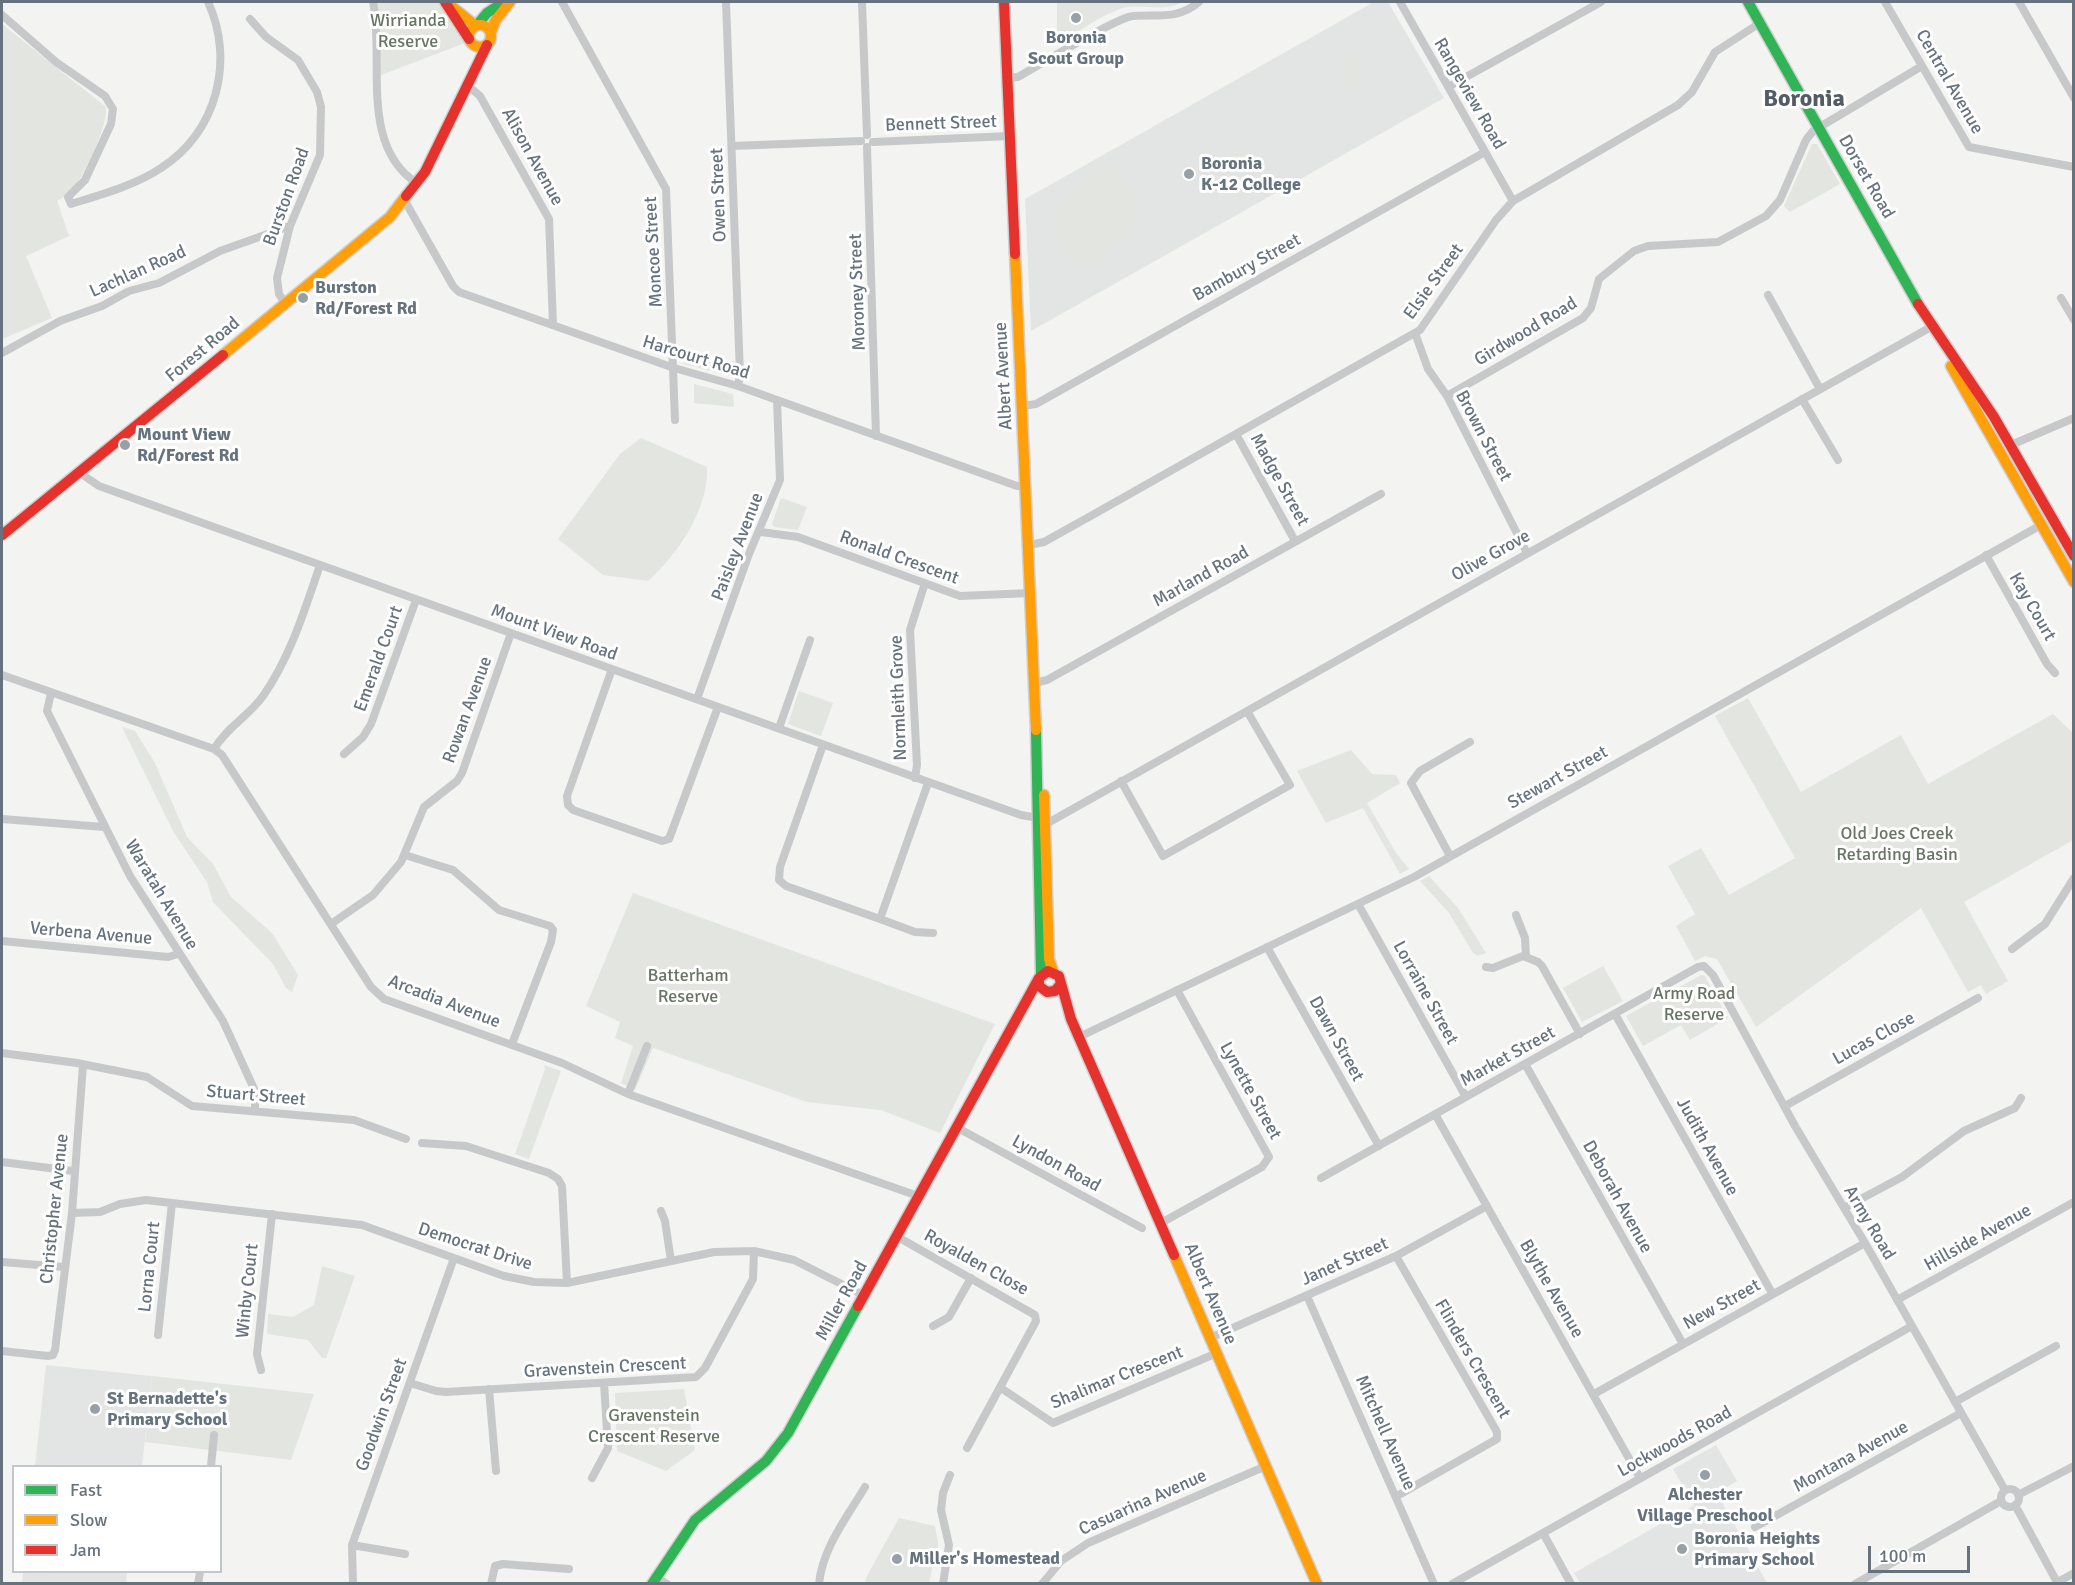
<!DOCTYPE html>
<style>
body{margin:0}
#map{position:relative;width:2075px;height:1585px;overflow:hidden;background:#f3f3f1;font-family:Signika,sans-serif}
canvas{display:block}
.frame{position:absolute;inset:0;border:3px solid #66737e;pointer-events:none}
.legend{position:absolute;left:12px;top:1465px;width:210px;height:108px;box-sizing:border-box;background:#fff;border:2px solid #c2c7cb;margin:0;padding:8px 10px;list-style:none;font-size:18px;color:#66737e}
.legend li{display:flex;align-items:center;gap:12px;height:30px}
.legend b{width:30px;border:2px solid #c2c7cb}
.scale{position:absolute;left:1868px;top:1546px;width:102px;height:27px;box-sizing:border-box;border:3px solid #66737e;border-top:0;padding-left:8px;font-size:18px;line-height:21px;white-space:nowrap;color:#66737e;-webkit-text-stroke:4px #fff;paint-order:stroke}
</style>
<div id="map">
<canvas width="2075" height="1585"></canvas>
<div class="frame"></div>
<ul class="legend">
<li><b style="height:8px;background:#30b455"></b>Fast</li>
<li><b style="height:8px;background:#ff9f0a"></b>Slow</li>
<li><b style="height:8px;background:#e5322d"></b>Jam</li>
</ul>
<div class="scale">100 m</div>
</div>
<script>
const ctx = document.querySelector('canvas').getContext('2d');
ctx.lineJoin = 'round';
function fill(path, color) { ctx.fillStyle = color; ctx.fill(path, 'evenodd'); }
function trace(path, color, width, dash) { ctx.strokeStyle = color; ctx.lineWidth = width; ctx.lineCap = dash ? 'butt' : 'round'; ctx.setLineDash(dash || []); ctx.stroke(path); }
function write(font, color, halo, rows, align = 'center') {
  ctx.font = font + ' Signika,sans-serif'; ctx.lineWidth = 6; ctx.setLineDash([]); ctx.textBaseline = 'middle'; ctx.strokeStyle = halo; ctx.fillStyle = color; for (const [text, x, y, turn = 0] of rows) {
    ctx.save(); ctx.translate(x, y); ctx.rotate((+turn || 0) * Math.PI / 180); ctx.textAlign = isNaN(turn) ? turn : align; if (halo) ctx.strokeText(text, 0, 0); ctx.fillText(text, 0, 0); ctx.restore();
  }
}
fill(new Path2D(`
 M1374 2H1388L1444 98 1031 331 1025 199Z
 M46 1365 152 1376 142 1466H35Z
 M1716 1445 1737 1481 1717 1493 1767 1583H1580L1574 1573 1694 1505 1673 1469Z
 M23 1572H127L126 1583H22Z`), '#e3e4e4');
fill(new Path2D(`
 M373 2H445L470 41 376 77Z
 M1057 2H1183C1163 12 1147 5 1128 7 1107 10 1076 34 1057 45Z
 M2 24 106 107C108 126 86 170 75 187 72 193 63 197 57 201L69 236 26 256 52 318 2 339Z
 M1351 54 1365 79 1351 87 1337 62Z
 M1812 144H1817L1840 184 1790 212 1784 206Z
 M1240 152 1253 153 1271 183 1236 202 1221 174 1227 157Z
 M1101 170 1122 173C1127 179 1136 188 1137 195 1141 220 1112 268 1084 265 1077 264 1070 257 1066 252 1039 217 1069 186 1101 170Z
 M734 361V374L730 376 681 363Z
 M694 384 733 394 734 407 694 403Z
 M641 438 707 467C709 509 678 554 648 581L603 575 558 539 620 454Z
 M781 498 807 507 798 530 774 527 772 524Z
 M799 691 833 703 821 736 788 724Z
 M1748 698 1801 792 1901 735 1928 784 2053 714 2073 733V840L1964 902 2008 981 1986 994 1981 985 1968 992 1921 908 1756 1027 1717 959 1705 956 1695 961 1676 926 1695 914 1668 866 1701 848 1729 895 1795 858 1715 716Z
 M122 727 135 731 155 763 187 837 213 864 231 897 272 933 298 975 292 992 286 988 273 964 213 902 207 882 173 831Z
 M1351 750 1372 774 1396 775 1400 783 1367 803 1396 853 1409 869 1400 874 1363 808 1326 823 1297 771Z
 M1429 876 1458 908 1486 953 1478 956 1473 953 1449 913 1420 881Z
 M633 893 995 1024 940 1133 881 1110 807 1102 653 1048 635 1090 621 1083 633 1046 615 1038 620 1022 586 1006Z
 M1603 966 1623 1001 1582 1022 1563 988Z
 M1701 975 1705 976 1728 1018 1690 1040 1681 1025 1643 1046 1626 1016Z
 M544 1065 561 1071 529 1159 515 1154 545 1069Z
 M322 1266 355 1276 326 1358H322L308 1340 267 1334 268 1314 293 1317 314 1305Z
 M152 1376 314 1394 291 1460 145 1442Z
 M684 1389 695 1450 666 1471 617 1451 615 1393Z
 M899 1518 935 1526 938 1543V1563L933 1564 929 1583H865L867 1576Z`), '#e2e5e0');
const fast = new Path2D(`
 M1748 2 1918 304
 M477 25 487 13 504 2
 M1036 730 1041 974
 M652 1584 695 1520 766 1461 788 1433 858 1306`);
const slow = new Path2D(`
 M451 6 476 26
 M469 36a11 11 0 1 1 22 0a11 11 0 1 1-22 0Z
 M491 33 495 21 510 2
 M1015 254 1036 730
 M223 355 390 217 406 196
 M1951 366 2074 582
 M1044 795 1049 959 1053 971
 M1174 1255 1317 1584`);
const jam = new Path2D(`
 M445 2 469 39
 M1004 2 1015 254
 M406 196 425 172 487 45
 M1918 304 1994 417 2074 556
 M2 535 223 355
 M1060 985 1055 991 1047 992 1039 986V978L1048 971 1059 976 1071 1019 1174 1255
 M858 1306 1039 978`);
trace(fast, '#cfcfcf', 13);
trace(slow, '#cfcfcf', 13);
trace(jam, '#cfcfcf', 13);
trace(new Path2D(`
 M373 2C385 59 358 146 418 184
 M562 2 666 189 675 420
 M726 2 740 374 738 386
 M862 2 867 135
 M1400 2 1513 201
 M1885 2 1969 147 2074 167
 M2019 2 2074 98
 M2 15 56 62 105 96 113 109 111 124 85 180 68 197 71 204C100 195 136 185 161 168 217 133 235 60 208 2
 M250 19 266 37 298 60 317 92 321 107 320 155 290 226 277 278 279 294 285 303
 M1008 78 1018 77C1038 66 1117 17 1133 16 1158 14 1178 20 1199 2
 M466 84 480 96 549 219 553 325
 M1448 87 1601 2
 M873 142 1010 136
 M732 146 861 141
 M867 147 876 436
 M405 201 453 286 459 292 674 368 738 386 1017 486H1025
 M1768 295 1820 389
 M2061 298 2074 320
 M1415 333 1428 369 1447 396 1527 553
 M2 353 60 321 102 306 129 291 159 283 220 251 290 226
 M1447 396 1583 318 1591 308 1599 279 1634 251 1648 246 1718 242 1766 216 1780 200 1806 140 1813 131 1922 66
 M1802 399 1838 460
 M1023 406 1036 404 1485 152
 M1236 434 1295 541
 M2011 445 2074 418
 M80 473 99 486 1021 815 1038 818
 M761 532 798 537 960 596 1031 593
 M1029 545 1044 542 1096 513 1420 330 1496 220 1513 201 1678 105 1692 92 1715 52 1760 23
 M1986 555 2047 664 2055 673
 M612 669 567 796 568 805 573 810 662 841 669 839 718 707
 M2 675 214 749 222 755 371 987 384 999 562 1063 628 1094 918 1196
 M1035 683 1047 680 1381 494
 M51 693 47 711 130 876 223 1021 255 1091V1110
 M697 699 749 554 780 480 777 400
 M779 728 810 640
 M823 745 780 867 779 880 786 886 880 919 928 783
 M214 749C227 727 249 716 263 696 290 658 305 609 320 565
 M344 754 363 737 371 724 416 600
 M915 778 917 765 910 630 925 583
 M1121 781 1163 856 1290 785 1247 711
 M2 819 104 827
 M1046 824 1931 327
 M405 855 453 870 499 910 550 926 553 930 551 942 512 1044
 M1450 856 1411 783 1420 771 1470 742
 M1358 904 1466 1097
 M1516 915 1525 938 1526 956
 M880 919 915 932 933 933
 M331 924 373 895 401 862 424 807 457 781 462 773 511 633
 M2 941 168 957 178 954
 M1267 947 1379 1146
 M2012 949 2045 924 2074 878
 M1486 967 1493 968 1523 956 1538 962 1542 966 1580 1034
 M1615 1014 1772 1293
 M1079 1037 1414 877 2041 525
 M2 1053 77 1063 147 1077 192 1106 354 1120 406 1139
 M1525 1064 1683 1344
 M628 1094 647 1046
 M1785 1106 1978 998
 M1435 1114 1640 1478
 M956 1127 1142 1228
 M422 1143 466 1146 549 1173 558 1179 562 1186 567 1283
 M2 1162 73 1171
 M1321 1178 1698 967 1704 966 1713 975 1795 1126 1865 1243 2005 1490
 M1844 1208 1902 1177 1964 1131 2015 1108 2021 1098
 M661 1211 665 1221 671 1261
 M72 1213 100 1212 120 1204 146 1200 362 1225 504 1276 534 1282 567 1283 714 1252 754 1251 794 1260 863 1295
 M1161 1223 1262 1167 1269 1157 1177 990
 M896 1236 1035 1315 1036 1321 967 1448
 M1396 1256 1497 1432V1439L1397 1496
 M2 1262 64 1267
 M1307 1296 1434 1584
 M1897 1300 2074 1202
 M933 1326 949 1317 971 1278
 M158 1335 172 1203
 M1210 1338 1396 1256 1487 1206
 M2 1351 48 1356 53 1355 55 1350 72 1213 83 1065
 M261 1370 257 1354 272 1214
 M410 1383 436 1391 446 1392 696 1377 705 1368 753 1279 754 1251
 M1001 1388 1053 1423 1217 1353
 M489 1389 496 1471
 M1594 1394 1865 1243
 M1955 1402 2056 1346
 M211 1466 214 1435
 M592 1478 608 1448 604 1383
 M2001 1498a9 9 0 1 1 18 0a9 9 0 1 1-18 0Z
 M2018 1495 2074 1466
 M2015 1505 2058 1584
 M1755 1527 1961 1413
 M1543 1533 1571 1584
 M352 1545 405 1554
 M655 1577 667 1584
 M2058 1582 2074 1573
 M198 1584 200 1572
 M353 1584 352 1545 454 1258
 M491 1584 495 1566 503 1564 569 1569
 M819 1584C822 1549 847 1517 865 1487
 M943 1584 949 1545 941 1510 943 1493 950 1475
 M1042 1584 1061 1561 1088 1543 1266 1466
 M1452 1584 1912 1326
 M1855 1584 2001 1501`), '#c7c8c9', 8);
trace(fast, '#30b455', 10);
trace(slow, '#ff9f0a', 10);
trace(jam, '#e5322d', 10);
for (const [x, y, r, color] of [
 [1076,18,6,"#97a0a6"],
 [1189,174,6,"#97a0a6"],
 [303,298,6,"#97a0a6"],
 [125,445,6,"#97a0a6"],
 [95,1409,6,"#97a0a6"],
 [1705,1475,6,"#97a0a6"],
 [1682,1549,6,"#97a0a6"],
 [897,1559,6,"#97a0a6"]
]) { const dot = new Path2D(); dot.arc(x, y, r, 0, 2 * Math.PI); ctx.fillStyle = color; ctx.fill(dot); trace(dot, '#fff', 2); }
write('18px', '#677664', '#fff', [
 ["Wirrianda",408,21],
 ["Reserve",408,42],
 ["Old Joes Creek",1897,834],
 ["Retarding Basin",1897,855],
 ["Batterham",688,976],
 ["Reserve",688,997],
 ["Army Road",1694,994],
 ["Reserve",1694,1015],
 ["Gravenstein",654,1416],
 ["Crescent Reserve",654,1437]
]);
write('bold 18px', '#66737e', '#fff', [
 ["Boronia",1076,38,"center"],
 ["Scout Group",1076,59,"center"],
 ["Boronia",1201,164],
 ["K-12 College",1201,185],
 ["Burston",315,288],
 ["Rd/Forest Rd",315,309],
 ["Mount View",137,435],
 ["Rd/Forest Rd",137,456],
 ["St Bernadette's",107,1399],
 ["Primary School",107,1420],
 ["Alchester",1705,1495,"center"],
 ["Village Preschool",1705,1516,"center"],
 ["Boronia Heights",1694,1539],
 ["Primary School",1694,1560],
 ["Miller's Homestead",909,1559]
], 'left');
write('18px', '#66737e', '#fff', [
 ["Central Avenue",1949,82,60],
 ["Rangeview Road",1469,94,60],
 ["Bennett Street",941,124,-2],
 ["Alison Avenue",532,157,61],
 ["Dorset Road",1866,177,60],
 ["Owen Street",719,195,-92],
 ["Burston Road",287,197,-70],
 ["Moncoe Street",654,252,-93],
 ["Bambury Street",1247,268,-29],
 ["Lachlan Road",138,272,-24],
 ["Elsie Street",1434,282,-54],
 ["Moroney Street",858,292,-92],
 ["Girdwood Road",1526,332,-31],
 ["Forest Road",203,350,-40],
 ["Harcourt Road",696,358,17],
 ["Albert Avenue",1004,376,-93],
 ["Brown Street",1483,436,62],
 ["Madge Street",1279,480,61],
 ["Paisley Avenue",738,547,-69],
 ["Olive Grove",1491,556,-29],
 ["Ronald Crescent",899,558,20],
 ["Marland Road",1201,577,-29],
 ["Kay Court",2032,607,60],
 ["Mount View Road",554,633,20],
 ["Emerald Court",379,659,-70],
 ["Normleith Grove",899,698,-92],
 ["Rowan Avenue",468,710,-70],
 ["Stewart Street",1558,778,-29],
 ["Waratah Avenue",161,895,59],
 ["Verbena Avenue",91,934,5],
 ["Lorraine Street",1425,993,61],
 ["Arcadia Avenue",444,1002,21],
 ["Dawn Street",1336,1039,61],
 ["Lucas Close",1874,1039,-29],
 ["Market Street",1508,1057,-29],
 ["Lynette Street",1250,1091,61],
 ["Stuart Street",256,1096,5],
 ["Judith Avenue",1707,1147,61],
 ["Lyndon Road",1056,1164,29],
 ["Deborah Avenue",1617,1197,61],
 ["Christopher Avenue",55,1209,-84],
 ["Army Road",1869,1223,59],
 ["Hillside Avenue",1978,1238,-29],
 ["Democrat Drive",475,1247,18],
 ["Janet Street",1345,1262,-24],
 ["Royalden Close",976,1263,29],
 ["Lorna Court",150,1267,-84],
 ["Blythe Avenue",1551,1289,60],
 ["Winby Court",248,1291,-84],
 ["Albert Avenue",1210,1294,67],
 ["Miller Road",842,1301,-61],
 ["New Street",1722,1305,-29],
 ["Flinders Crescent",1472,1359,60],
 ["Gravenstein Crescent",605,1368,-3],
 ["Shalimar Crescent",1117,1378,-22],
 ["Goodwin Street",382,1415,-70],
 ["Mitchell Avenue",1385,1433,66],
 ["Lockwoods Road",1675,1442,-29],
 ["Montana Avenue",1851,1457,-29],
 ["Casuarina Avenue",1143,1503,-24]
]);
write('bold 24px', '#535c64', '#fff', [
 ["Boronia",1804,100]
]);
</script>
